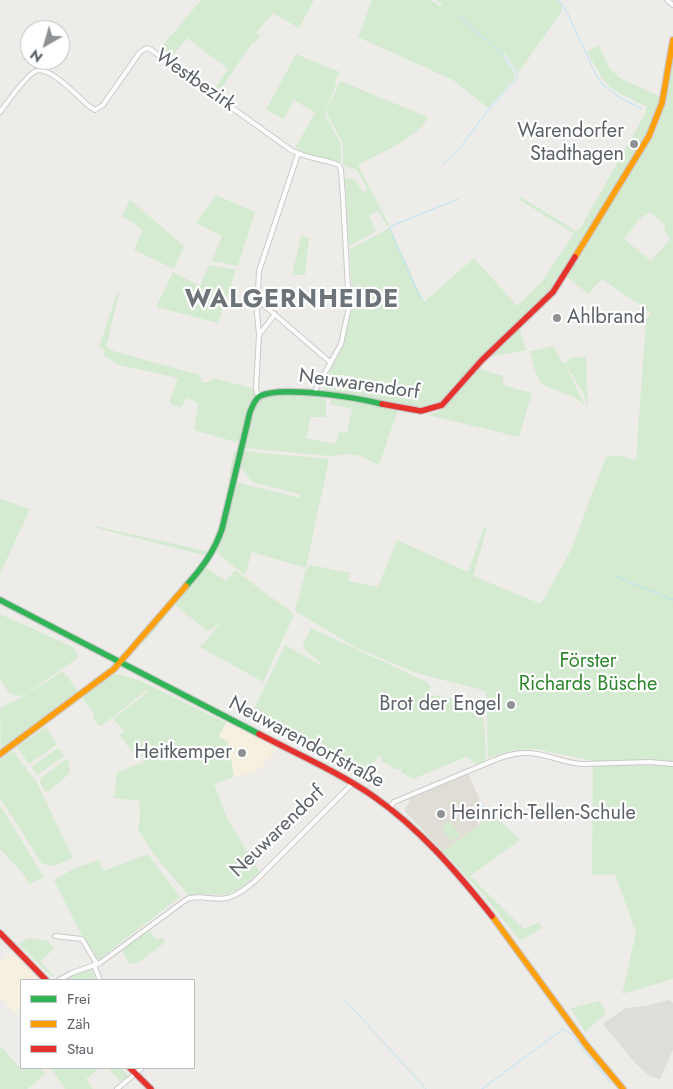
<!DOCTYPE html>
<meta charset="utf-8">
<style>
body{margin:0}
#map{position:relative;width:673px;height:1089px;overflow:hidden;background:#edece8;font-family:Jost,sans-serif}
canvas{display:block}
.legend{position:absolute;left:20px;top:979px;width:175px;height:90px;box-sizing:border-box;background:#fff;border:1px solid #bec0c2;margin:0;padding:6px 9px;list-style:none;font-size:15px;color:#5c6267}
.legend li{display:flex;align-items:center;gap:10px;height:25px}
.legend b{width:25px;border:1px solid #bec0c2}
.north{position:absolute;left:20px;top:20px;width:50px;height:50px;box-sizing:border-box;background:#fff;border:1px solid #bec0c2;border-radius:50%;rotate:218deg;font-size:14px;font-weight:700;line-height:20px;text-align:center;color:#5c6267}
.north::after{content:'';display:block;margin:auto;width:18px;height:22px;background:#8f9294;clip-path:polygon(50% 0,100% 100%,50% 72%,0 100%)}
</style>
<div id="map">
<canvas width="673" height="1089"></canvas>
<ul class="legend">
<li><b style="height:6px;background:#30b455"></b>Frei</li>
<li><b style="height:6px;background:#ff9f0a"></b>Zäh</li>
<li><b style="height:6px;background:#e5322d"></b>Stau</li>
</ul>
<div class="north">N</div>
</div>
<script>
const ctx = document.querySelector('canvas').getContext('2d');
ctx.lineJoin = 'round';
function fill(path, color) { ctx.fillStyle = color; ctx.fill(path, 'evenodd'); }
function trace(path, color, width, dash) { ctx.strokeStyle = color; ctx.lineWidth = width; ctx.lineCap = dash ? 'butt' : 'round'; ctx.setLineDash(dash || []); ctx.stroke(path); }
function write(font, color, halo, rows, align = 'center') {
  ctx.font = font + ' Jost,sans-serif'; ctx.lineWidth = 4.5; ctx.setLineDash([]); ctx.textBaseline = 'middle'; ctx.strokeStyle = halo; ctx.fillStyle = color; for (const [text, x, y, turn = 0] of rows) {
    ctx.save(); ctx.translate(x, y); ctx.rotate((+turn || 0) * Math.PI / 180); ctx.textAlign = isNaN(turn) ? turn : align; if (halo) ctx.strokeText(text, 0, 0); ctx.fillText(text, 0, 0); ctx.restore();
  }
}
fill(new Path2D(`
 M227 721 279 748 261 767 252 773 234 777 228 742 219 736Z
 M11 952 39 980H21V1007L15 1013 0 996V963Z`), '#f7f0e1');
fill(new Path2D(`
 M669 1000 673 1003V1050L660 1079 651 1077 636 1064 603 1024 626 1008 645 1006Z`), '#deddd9');
fill(new Path2D(`
 M468 774 480 800 470 809 478 818 476 820 479 825 443 852 404 810 410 802 409 799Z`), '#e0ddd7');
fill(new Path2D(`
 M201 0H314L299 28 273 13 256 33 260 36 255 43H252L219 92 214 89 228 69 187 38 170 59 158 51Z
 M372 0H431L441 7 442 4 435 0H557L561 4 562 11 518 73 505 53 502 56 514 73 515 78 488 108 453 80 358 37Z
 M599 45 609 68 620 78 661 97 657 113 649 131 653 138 664 109 673 52V979L622 994 636 932 615 874 592 875 593 761 536 749 514 750 488 758 486 691 416 673 357 648 295 611 306 569 311 565 350 573 348 581 378 587 397 540 468 572 484 527 487 528 473 576 541 604 571 550 606 457 617 455 636 460 646 319 651 313 602 279 588 294 566 276 562 275 543 301 477 362 437 405 422 410 353 394 324 392 323 384 331 376 352 378 355 383 356 380 353 376 328 375 347 331 352 298 350 249 390 228 424 302 474 258 517 306 542 281 574 234 520 200V199L521 197 576 231 580 229 645 114 647 107 615 91 604 81 587 52ZM649 212 666 226 664 230 670 239 651 261 624 239 639 220Z
 M296 54 340 72 335 81 336 84 325 114 340 143 341 160 339 163 296 152 295 148 315 113 294 100 284 119 266 110Z
 M340 81 428 117C416 140 380 152 358 165L389 225 387 226 378 210 369 216 376 231 350 246 349 245 345 178 355 180 363 192 368 190 357 170 343 165V144L327 114V110Z
 M216 195 255 212 238 266 212 261 222 236 196 223Z
 M130 200 184 246 174 269 134 250 143 230 122 216Z
 M301 236 309 238 305 275H292Z
 M209 265 236 270 218 323 156 307 173 272 200 286Z
 M117 293H119L106 347 116 352 200 375 202 382H208L214 378 255 389V396L239 443 194 430 198 403 186 398 181 408 169 403 178 378 119 365 103 355 105 350 99 347Z
 M519 326 526 350 489 357V356Z
 M553 346 563 363 569 361 570 358 586 357 588 409 583 392 564 363 585 405 573 397 541 384 535 371 530 351Z
 M477 368 503 376V384L506 386 532 393 519 437 428 415 438 412Z
 M278 393 325 396 326 397V417H311L306 438 336 444 339 431 347 433 352 409 330 404 331 395 398 410 379 465 361 456 348 454 329 456 245 448 257 402 261 398Z
 M234 451H239L231 482H228Z
 M244 451 329 459 306 568 252 552 245 575 216 552 225 531 236 482 299 498 300 494 252 482 241 467Z
 M0 499 30 509 0 574Z
 M95 526 210 552 207 556 94 527Z
 M205 567 226 581 235 570 254 584C243 597 222 627 207 631L175 605 141 647 148 635Z
 M254 585 292 612 293 617 263 682 200 647Z
 M0 614 73 647 76 651 78 658 24 695 18 696 10 694 0 680Z
 M311 628 427 682 430 686 429 696 433 695 475 703 483 709 486 756 484 762 476 764 466 757 413 779 402 773 401 768 397 770 381 761V755L357 778 350 773 249 719 285 645 320 665 321 663 304 649 303 644Z
 M63 671 78 691 1 748 0 709 13 701 14 702Z
 M119 674 141 681 226 723 219 736 228 742 234 777 214 784 227 818 260 873 243 887 226 895 202 894 188 895 152 852 138 829 140 818 139 801 114 798 117 772 144 762 141 752 133 753 119 735 124 731 113 719 149 691 147 690 100 727 92 717 95 715 82 697 113 675Z
 M46 727 57 744 29 764 17 747Z
 M58 748 65 756 37 775 31 767Z
 M13 751 36 781 73 858C63 862 50 870 41 862L0 798V759Z
 M66 759 69 761 70 773 49 791H44L40 781 42 777Z
 M0 805 44 877 29 884 25 876 0 849Z
 M491 812 520 840 470 876 524 929 539 922 542 928 520 941 483 894 443 852 479 825Z
 M450 821 460 836 451 841 441 826Z
 M148 854 180 897 99 959 96 958 83 938 54 880 73 869 99 860 104 871Z
 M148 929 157 940 162 937 166 942 136 964 129 963 121 949Z
 M28 938 48 941 54 949 40 961 54 976 52 977 19 944Z
 M91 969 97 980H62L75 973Z
 M600 1001 606 1014 585 1032 571 1008Z
 M2 1047 19 1067 21 1066V1068H40L45 1074 27 1089H0V1048Z
 M51 1068H100L86 1079 93 1089H65Z
 M108 1068H121L129 1076 121 1083Z`), '#d5ebd1');
fill(new Path2D(`
 M474.5 810a5.5 5.5 0 1 1 11 0a5.5 5.5 0 1 1-11 0Z`), '#bbe2f8');
trace(new Path2D(`
 M559 0 568 14 596 75 603 85 619 97 642 109
 M443 164 460 148 488 110 517 78V74L502 54 459 16
 M426 304 417 291 389 227 458 199
 M615 576 673 600
 M99 960 122 945
 M93 969 98 980
 M345 1000 426 1089
 M482 1089 563 1029 570 1033 611 1084`), '#bbe2f8', 1);
const street = new Path2D(`
 M667 0 673 5
 M0 112C7 103 26 75 36 71 49 65 78 97 89 106L95 110 103 105 140 52 147 48 150 49 291 150C304 158 324 159 339 165L341 170 343 198 349 307 341 344 316 389 315 392
 M258 300 331 363
 M259 335 275 314
 M260 396 257 393 256 387 259 335 257 313 259 271 298 154
 M390 807 394 802 406 797C430 787 454 777 478 767 492 761 509 753 525 753 544 752 562 763 582 764L650 762 673 764
 M55 936 82 939 97 964
 M94 965 100 980
 M59 980 72 973 100 963 187 899C200 894 213 901 227 898 237 896 246 888 254 882L353 783
 M117 1089 142 1068`);
const fast = new Path2D(`
 M186 586C202 568 214 552 222 529L250 412C252 407 255 399 260 396 282 385 358 398 382 404
 M0 600 259 734`);
const slow = new Path2D(`
 M575 257 649 136 662 103 673 40
 M0 754 114 669 186 586
 M492 916 587 1046 623 1089`);
const jam = new Path2D(`
 M382 404 421 411 442 405 482 360 553 292 575 257
 M259 734C297 754 338 772 373 796 419 828 457 872 492 916
 M0 933 46 980
 M130 1068 151 1089`);
trace(street, '#cacaca', 6);
trace(fast, '#c9c9c9', 8);
trace(slow, '#c9c9c9', 8);
trace(jam, '#c9c9c9', 8);
trace(street, '#fcfcfc', 4);
trace(fast, '#30b455', 5.5);
trace(slow, '#ff9f0a', 5.5);
trace(jam, '#e5322d', 5.5);
trace(new Path2D(`
 M0 926 52 980
 M136 1068 157 1089`), '#e4e4e4', 1, [1, 6]);
for (const [x, y, r, color] of [
 [634,144,5,"#8f9294"],
 [557,318,5,"#8f9294"],
 [511,705,5,"#8f9294"],
 [242,753,5,"#8f9294"],
 [441,814,5,"#8f9294"]
]) { const dot = new Path2D(); dot.arc(x, y, r, 0, 2 * Math.PI); ctx.fillStyle = color; ctx.fill(dot); trace(dot, '#fff', 2); }
write('20px', '#5c6267', '#fff', [
 ["Westbezirk",195,81,35],
 ["Neuwarendorf",359,385,8],
 ["Neuwarendorfstraße",306,743,28],
 ["Neuwarendorf",278,832,-44]
]);
write('20px', '#5c6267', '#fff', [
 ["Warendorfer",624,132],
 ["Stadthagen",624,155],
 ["Ahlbrand",567,318,"left"],
 ["Brot der Engel",501,705],
 ["Heitkemper",232,753],
 ["Heinrich-Tellen-Schule",451,814,"left"]
], 'right');
write('20px', '#2e862c', '#fff', [
 ["Förster",588,662],
 ["Richards Büsche",588,685]
]);
ctx.letterSpacing = '1px';
write('bold 25px', '#6d7479', '#fff', [
 ["WALGERNHEIDE",292,301]
]);
ctx.letterSpacing = '0px';
</script>
